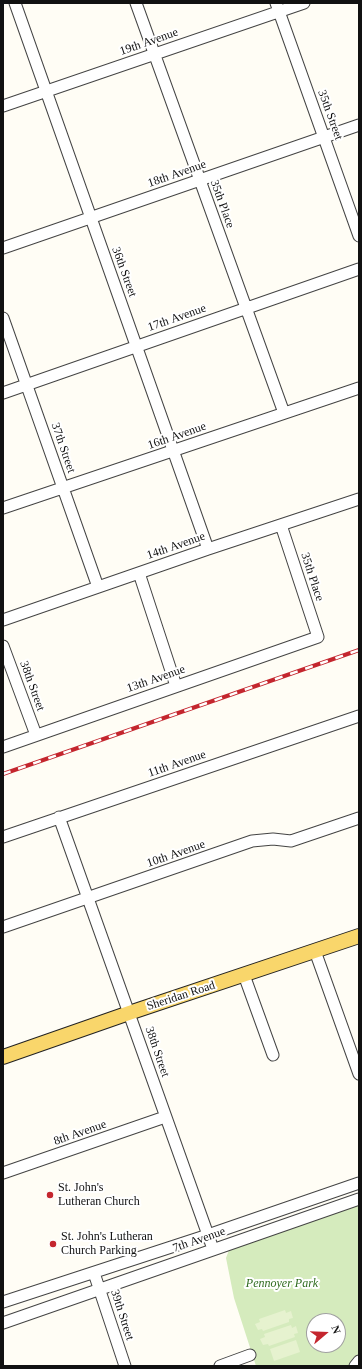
<!DOCTYPE html>
<style>
body{margin:0}
#map{position:relative;width:362px;height:1369px;overflow:hidden;background:#fffdf5;font-family:"Times New Roman",serif}
canvas{display:block}
.frame{position:absolute;inset:0;border:4px solid #111;pointer-events:none}
.north{position:absolute;left:306px;top:1313px;width:40px;height:40px;box-sizing:border-box;background:#fff;border:1px solid #a0a0a0;border-radius:50%;rotate:71deg;font-size:11px;font-weight:700;line-height:16px;text-align:center;color:#111}
.north::after{content:'';display:block;margin:auto;width:14px;height:18px;background:#c4262e;clip-path:polygon(50% 0,100% 100%,50% 72%,0 100%)}
</style>
<div id="map">
<canvas width="362" height="1369"></canvas>
<div class="frame"></div>
<div class="north">N</div>
</div>
<script>
const ctx = document.querySelector('canvas').getContext('2d');
ctx.lineJoin = 'round';
function fill(path, color) { ctx.fillStyle = color; ctx.fill(path, 'evenodd'); }
function trace(path, color, width, dash) { ctx.strokeStyle = color; ctx.lineWidth = width; ctx.lineCap = dash ? 'butt' : 'round'; ctx.setLineDash(dash || []); ctx.stroke(path); }
function write(font, color, halo, rows, align = 'center') {
  ctx.font = font + ' "Times New Roman",serif'; ctx.lineWidth = 4; ctx.setLineDash([]); ctx.textBaseline = 'middle'; ctx.strokeStyle = halo; ctx.fillStyle = color; for (const [text, x, y, turn = 0] of rows) {
    ctx.save(); ctx.translate(x, y); ctx.rotate((+turn || 0) * Math.PI / 180); ctx.textAlign = isNaN(turn) ? turn : align; if (halo) ctx.strokeText(text, 0, 0); ctx.fillText(text, 0, 0); ctx.restore();
  }
}
fill(new Path2D(`
 M359 1205V1366H256L234 1298 226 1258 229 1250ZM314 1321H338V1345H314Z`), '#d5ebbd');
fill(new Path2D(`
 M285 1310 286 1313 291 1311 293 1318 289 1319V1322L263 1331 262 1329 258 1330 255 1324 260 1322 259 1319Z
 M291 1325 292 1328 296 1326 298 1333 294 1334 295 1337 269 1346 268 1344 263 1345 260 1339 265 1337 264 1334Z
 M296 1340 300 1352 274 1361 270 1349Z`), '#e6f2cf');
const minor = new Path2D(`
 M15 3 208 549
 M136 3 284 413
 M276 3 359 236
 M3 106 304 3
 M3 248 359 125
 M3 318 98 587
 M3 393 359 269
 M3 508 359 388
 M139 573 176 686
 M3 620 208 549 359 499
 M3 646 36 735
 M3 747 318 637 281 525
 M59 817 213 1249
 M3 837 359 716
 M3 927 252 841 273 839 291 841 359 818
 M315 951 359 1074
 M244 975 273 1055
 M3 1173 165 1117
 M94 1273 125 1366
 M3 1302 208 1235 359 1183
 M3 1323 359 1199
 M220 1366 250 1355
 M355 1366 359 1361`);
const major = new Path2D(`
 M3 1057 129 1013 359 936`);
trace(minor, '#444', 13);
trace(major, '#222', 16);
trace(minor, '#fff', 11);
trace(major, '#f9d66b', 14);
const rail = new Path2D(`
 M3 774 359 650`);
trace(rail, '#c4262e', 4);
trace(rail, '#fff', 2.5, [8]);
for (const [x, y, r, color] of [
 [50,1195,4,"#c4262e"],
 [53,1244,4,"#c4262e"]
]) { const dot = new Path2D(); dot.arc(x, y, r, 0, 2 * Math.PI); ctx.fillStyle = color; ctx.fill(dot); trace(dot, '#fff', 1.5); }
write('12px', '#111', '#fff', [
 ["19th Avenue",149,42,-19],
 ["35th Street",330,115,70],
 ["18th Avenue",177,174,-19],
 ["35th Place",222,204,70],
 ["36th Street",124,272,70],
 ["17th Avenue",177,318,-19],
 ["16th Avenue",177,436,-19],
 ["37th Street",63,448,71],
 ["14th Avenue",176,546,-19],
 ["35th Place",312,577,72],
 ["13th Avenue",156,679,-19],
 ["38th Street",32,686,70],
 ["11th Avenue",177,764,-19],
 ["10th Avenue",176,854,-19],
 ["Sheridan Road",181,996,-18],
 ["38th Street",157,1052,71],
 ["8th Avenue",80,1133,-19],
 ["7th Avenue",199,1240,-19],
 ["39th Street",122,1315,72]
]);
write('12px', '#111', '#fff', [
 ["St. John's",58,1188],
 ["Lutheran Church",58,1202],
 ["St. John's Lutheran",61,1237],
 ["Church Parking",61,1251]
], 'left');
write('italic 12px', '#2f6b1f', '#fff', [
 ["Pennoyer Park",282,1284]
]);
</script>
